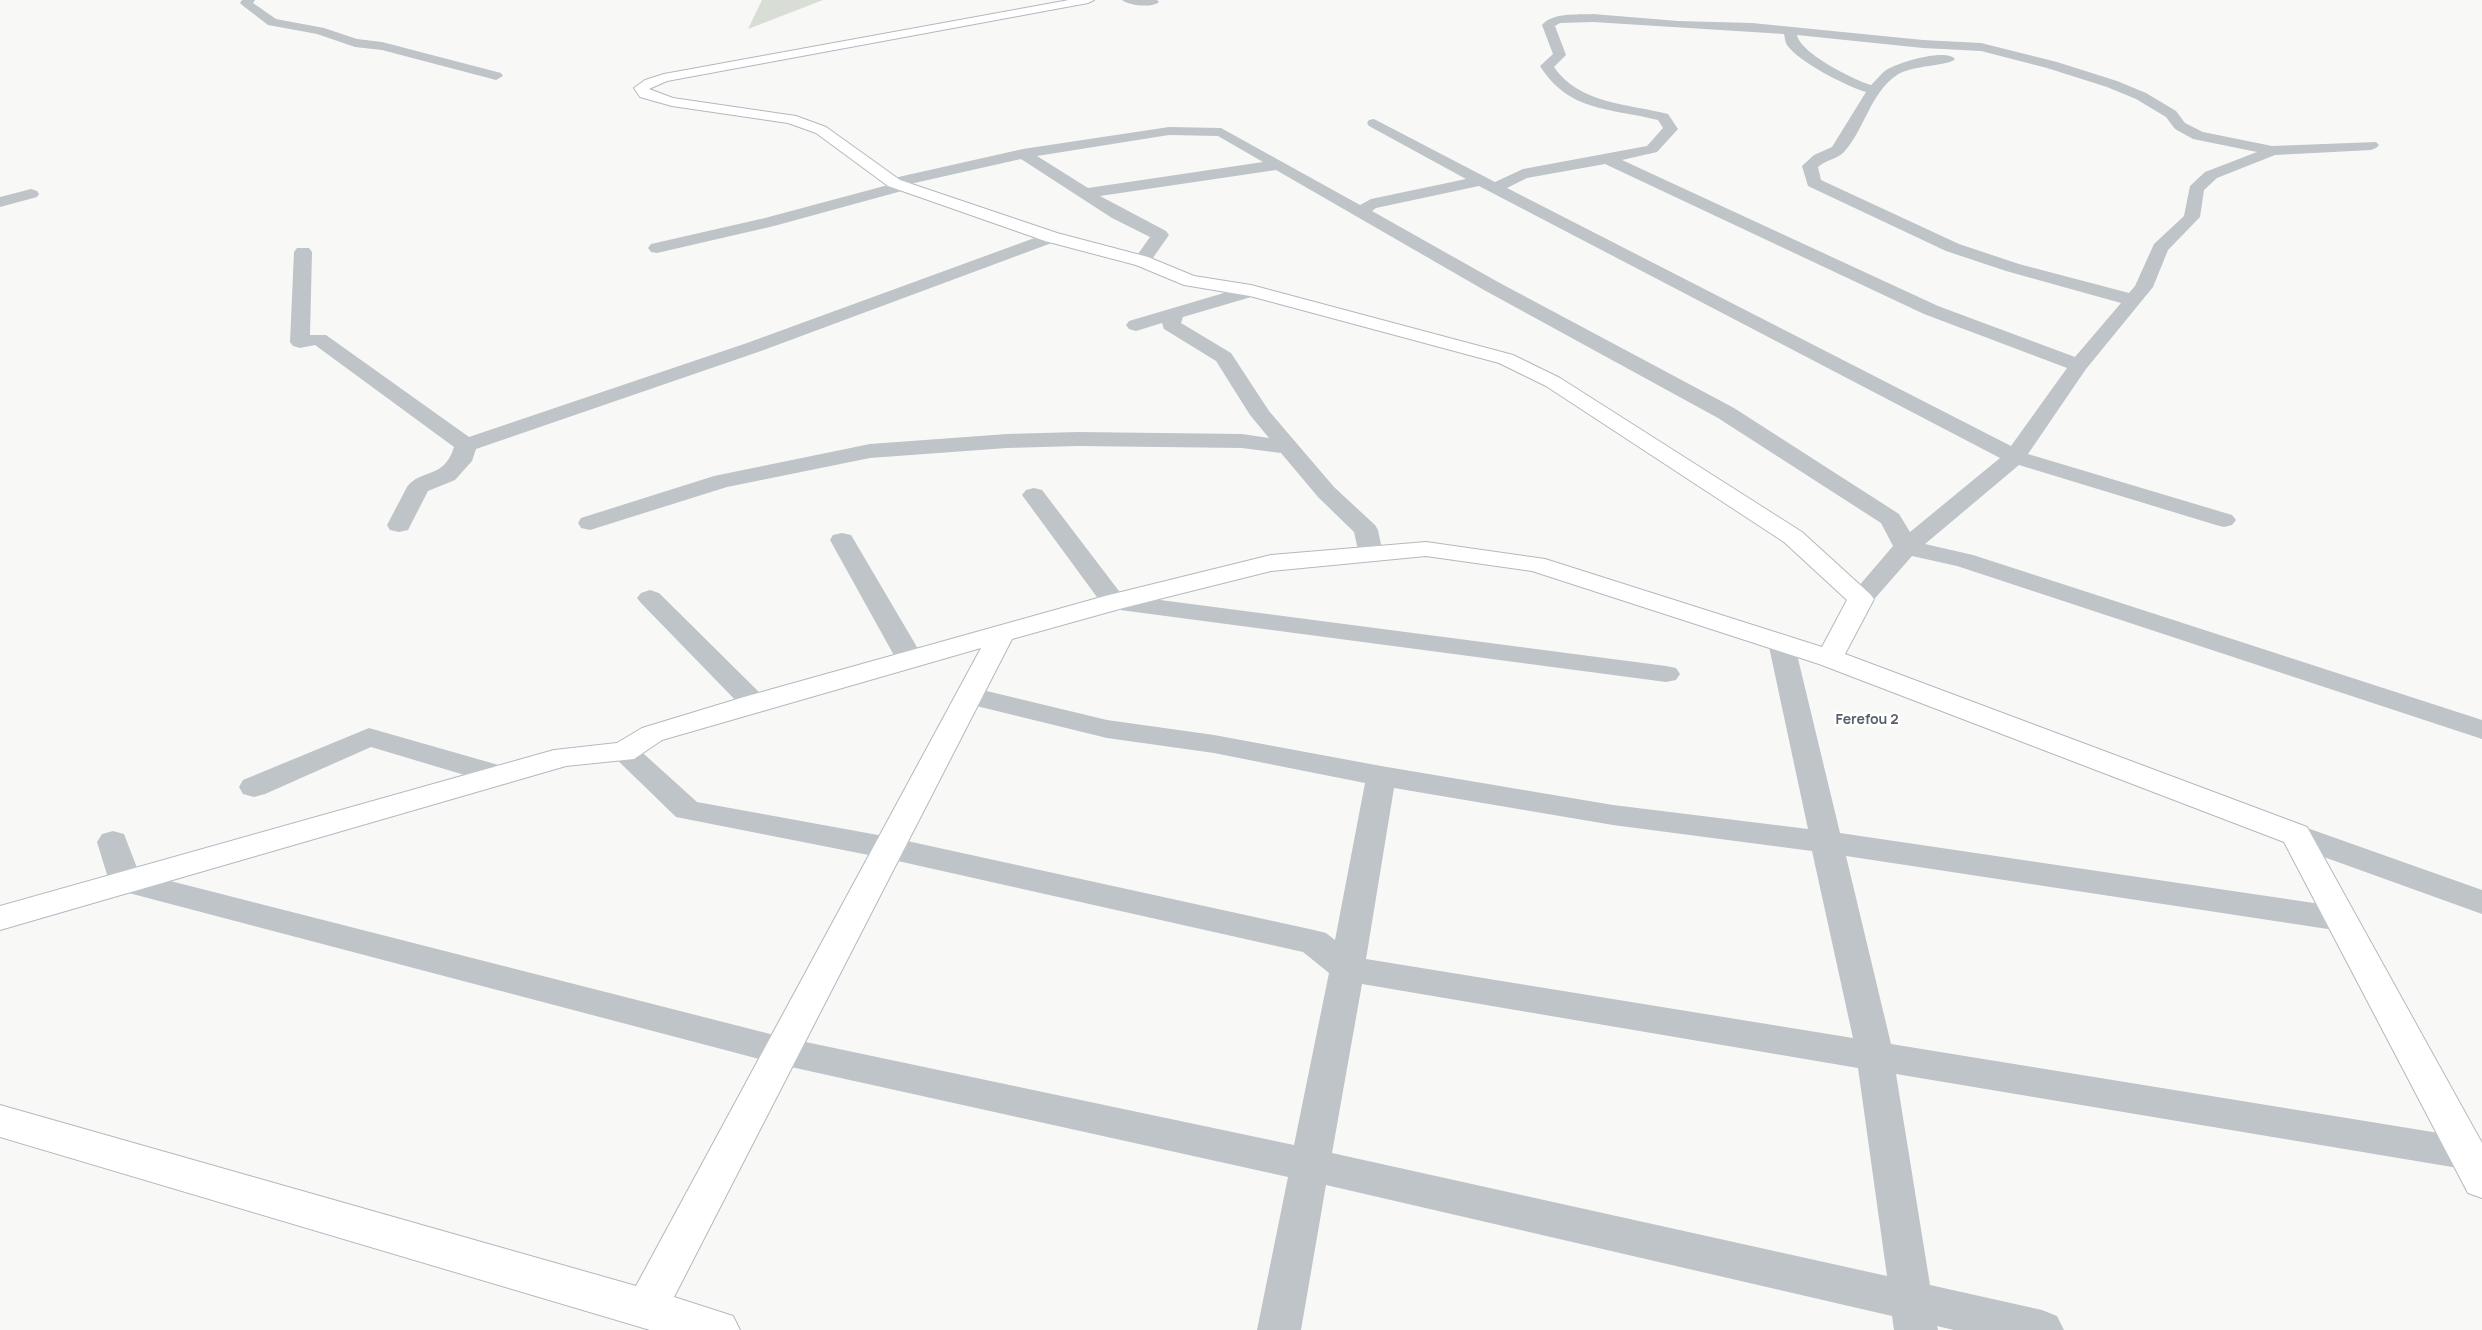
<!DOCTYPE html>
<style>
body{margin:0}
canvas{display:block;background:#f8f8f6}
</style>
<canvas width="2482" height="1330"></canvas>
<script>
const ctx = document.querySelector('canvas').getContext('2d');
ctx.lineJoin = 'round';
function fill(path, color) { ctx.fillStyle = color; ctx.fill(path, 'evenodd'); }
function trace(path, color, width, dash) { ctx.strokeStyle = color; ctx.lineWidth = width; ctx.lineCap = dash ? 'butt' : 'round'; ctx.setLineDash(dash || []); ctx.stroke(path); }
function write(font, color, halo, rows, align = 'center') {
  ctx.font = font + ' Manrope,sans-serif'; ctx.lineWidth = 5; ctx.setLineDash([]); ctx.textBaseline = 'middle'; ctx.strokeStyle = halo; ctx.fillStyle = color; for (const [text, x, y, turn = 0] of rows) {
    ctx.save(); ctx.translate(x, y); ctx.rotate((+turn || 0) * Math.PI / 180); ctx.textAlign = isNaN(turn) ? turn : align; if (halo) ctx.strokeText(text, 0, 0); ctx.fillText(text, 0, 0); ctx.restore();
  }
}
fill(new Path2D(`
 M762 0H823L748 29Z`), '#d8ddd5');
const secondary = new Path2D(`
 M1069 0H1094L1088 3 667 81 649 89 673 98 796 116 826 127 900 180 1057 233 1148 257 1194 276 1251 285 1513 355 1560 378 1802 532 1870 594 1874 599 1845 654 2307 827 2482 1143V1198L2468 1193 2284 842 1819 664 1532 571 1426 556 1271 571 1123 608 1012 639 674 1297 733 1316 740 1330H650L0 1137V1105L636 1286 981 648 662 740 634 759 566 766 0 930V906L554 750 617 743 642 728 744 697 1105 596 1271 555 1426 542 1545 559 1822 647 1847 600 1784 542 1546 386 1499 363 1250 296 1184 285 1136 265 1045 241 888 186 816 133 788 123 672 106 640 97 634 88 645 80 664 74Z`);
trace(secondary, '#b4b9be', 2);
fill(new Path2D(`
 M242 0H255L253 3 276 19 324 28 357 39 382 42 501 73 503 76 496 80 382 50 355 47 317 34 268 25 242 5 240 3Z
 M1122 0H1157L1159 2C1152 8 1129 6 1122 0Z
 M1593 14 1678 21 1752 23 1923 40 1981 43 2057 62 2117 81 2146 93 2176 111 2185 123 2203 132 2272 146 2376 142 2379 145 2376 148 2371 150 2275 155 2217 178 2204 190 2200 217 2168 250 2153 287 2086 369 2028 454 2232 515 2236 520 2232 525 2224 527 2216 525 2019 465 1925 544 1973 555 2482 720V739L1957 566 1912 556 1870 604 1861 607 1852 604 1848 599 1852 594 1893 546 1881 523 1718 418 1484 290 1276 170 1100 196 1166 231 1169 235 1148 265H1136L1133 261 1150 237 1112 218 1021 159 910 184 909 189 774 226 657 253 651 252 648 248 651 244 765 218 888 185 886 183 888 180 894 178 1023 149 1169 127 1221 128 1360 205 1371 199 1466 179 1369 126 1367 123 1369 120 1374 119 1495 182 1523 169 1647 146 1663 128 1658 120C1610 108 1569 112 1540 66L1553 54 1542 25C1553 12 1577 15 1593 14ZM1593 22 1784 34C1785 38 1785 42 1787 45 1799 62 1846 86 1866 92L1832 147 1814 155 1802 166 1808 186 1946 251 2006 271 2121 303 2075 357 1938 306 1622 160 1657 152 1678 129 1668 114C1629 104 1579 104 1554 67L1566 55 1555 26 1560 23ZM1797 35 1923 48 1981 51 2047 68 2107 87 2136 99 2166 117 2175 129 2193 139 2257 152 2205 172 2190 186 2184 216 2154 244 2135 286 2129 293 2019 264 1959 244 1821 180 1818 167C1825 160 1838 159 1844 152 1865 129 1870 93 1897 75 1911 65 1950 66 1955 59 1946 48 1900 62 1888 69 1882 72 1877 80 1871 85 1854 80 1800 53 1797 35ZM1169 135 1218 136 1263 162 1088 188 1037 156ZM1605 164 1924 314 2067 368 2011 446 1507 188 1527 178ZM1479 186 2000 458 1910 532 1899 514 1734 408 1498 282 1372 211 1376 208Z
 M31 189 37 191 39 194 37 197 0 207V197Z
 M1051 232 1057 233 1060 237 1057 241 761 351 476 449 472 461 455 480 428 491 408 530 399 532 390 530 387 525 407 487C421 468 444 480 454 447L315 345 300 348 293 346 290 342 294 252 297 248H309L312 252 310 335H326L469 437 747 343Z
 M1251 285 1258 287 1260 291 1258 295 1183 317 1181 323 1231 353 1269 411 1334 487 1375 525 1378 530 1383 554 1380 559 1371 561 1362 559 1359 554 1354 532 1318 497 1281 453 1242 448 1078 446 1007 448 870 458 727 487 590 530 581 528 578 523 581 518 714 476 870 444 1007 434 1078 432 1242 434 1269 438 1250 415 1216 361 1164 329 1162 323 1136 331 1129 329 1126 325 1129 321Z
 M1034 488 1042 490 1122 595 1666 666 1676 668 1680 674 1676 680 1666 682 1105 608 1022 495 1026 490Z
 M842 533 851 535 854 540 924 659 920 665 910 667 900 665 896 659 830 540 833 535Z
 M650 590 659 593 764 697 768 703 764 709 754 712 744 709 641 603 637 598 641 593Z
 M1781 634 1791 636 1794 642 1840 833 2341 907 2353 910 2358 919 2353 928 2341 931 1846 856 1891 1044 2482 1140V1172L1896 1074 1930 1285 2042 1310 2057 1316 2064 1330H1954L1937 1326 1938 1330H1894L1892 1316 1326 1185 1301 1330H1257L1288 1177 782 1065 125 892 113 889 109 881 97 842 102 834 113 831 124 834 139 873 782 1037 1294 1145 1329 973 1303 952 889 859 676 817 609 752 614 745 624 743 634 745 697 802 889 837 1314 930 1326 933 1335 940 1365 783 1214 753 1107 738 960 702 956 696 960 690 970 687 1107 720 1214 735 1381 766 1613 805 1808 829 1768 642 1771 636ZM1394 788 1613 825 1812 851 1853 1038 1366 959ZM1362 984 1858 1068 1887 1276 1332 1153Z
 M369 728 509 768 513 775 509 782 498 785 371 747 265 794 254 797 243 794 239 787 243 780Z
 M2296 824 2482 890V914L2285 843 2280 835 2285 827Z`), '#bfc4c8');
fill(secondary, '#fff');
write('bold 14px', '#56616b', '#fff', [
 ["Ferefou 2",1867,720]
]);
</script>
